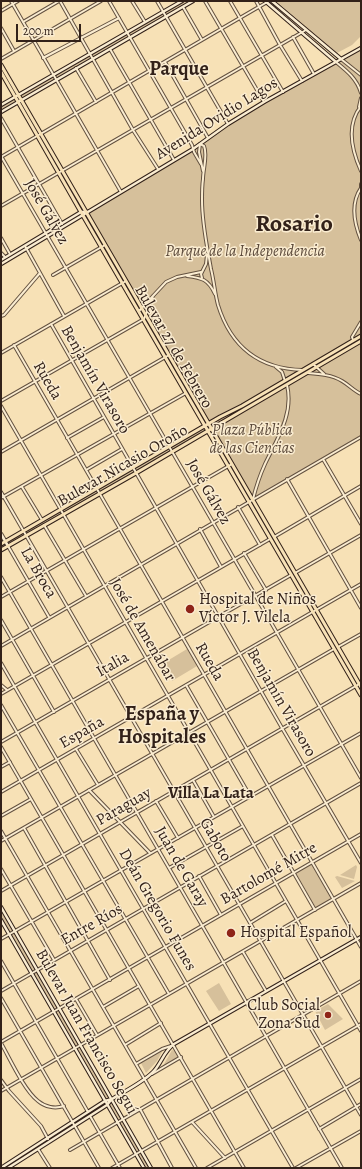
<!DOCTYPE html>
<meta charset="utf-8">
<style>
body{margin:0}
#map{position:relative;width:362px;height:1169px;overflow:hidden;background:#f7e1b6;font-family:Alegreya,serif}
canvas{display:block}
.frame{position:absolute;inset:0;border:2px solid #322119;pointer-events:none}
.scale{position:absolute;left:16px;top:24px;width:65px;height:18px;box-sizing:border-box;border:2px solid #322119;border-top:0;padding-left:5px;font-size:12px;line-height:14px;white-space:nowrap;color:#322119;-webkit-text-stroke:3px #faecd0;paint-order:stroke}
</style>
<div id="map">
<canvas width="362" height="1169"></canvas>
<div class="frame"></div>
<div class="scale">200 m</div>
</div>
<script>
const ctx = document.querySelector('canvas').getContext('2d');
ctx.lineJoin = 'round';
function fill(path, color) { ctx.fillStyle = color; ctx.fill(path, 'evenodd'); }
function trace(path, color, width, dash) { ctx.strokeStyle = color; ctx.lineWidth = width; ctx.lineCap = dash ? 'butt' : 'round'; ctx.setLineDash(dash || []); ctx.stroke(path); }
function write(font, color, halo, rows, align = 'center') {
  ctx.font = font + ' Alegreya,serif'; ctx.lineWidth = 3; ctx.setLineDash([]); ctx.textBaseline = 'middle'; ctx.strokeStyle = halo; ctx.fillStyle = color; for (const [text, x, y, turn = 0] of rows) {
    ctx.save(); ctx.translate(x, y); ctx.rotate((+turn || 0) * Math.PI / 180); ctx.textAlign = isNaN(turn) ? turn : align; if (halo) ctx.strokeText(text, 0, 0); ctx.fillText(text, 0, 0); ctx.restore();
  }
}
fill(new Path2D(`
 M182 1H193L1 112V105Z
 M276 1H361V36L352 45 337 53Z
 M361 48V437L252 500 87 212 193 149 228 124Z
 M205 426 207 431 1 550V544Z
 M187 649 197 666 172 681 162 664Z
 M311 864 332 899 316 908 296 873Z
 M356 865 357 867 354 879 340 875Z
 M337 876 355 881 342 888 335 877Z
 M1 908 151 1168H144L1 920Z
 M219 983 231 1004 219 1011 206 991Z
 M328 1004 343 1019 325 1030 315 1011Z
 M162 1050H163L157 1061 146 1073 141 1063Z
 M172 1050 176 1051 179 1057 163 1066Z`), '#d6c09b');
const minor = new Path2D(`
 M11 1 121 192
 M60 1 133 130 158 169
 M109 1 192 145 194 152 201 164
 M132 1 145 22
 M157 1 228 124
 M205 1 264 102
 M230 1 283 92
 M256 1 280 45 302 81
 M183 7 202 40
 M1 11 18 1
 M23 22 59 1
 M1 28 14 51
 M293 37 314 74
 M110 49 174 160
 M43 58 119 18
 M1 59 101 1
 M341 59 361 75
 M165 62 208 138
 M336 62C347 71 357 79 361 93
 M76 68 96 102
 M361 106C346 125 352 151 361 171
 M359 107 361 98
 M1 118 62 224
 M1 156 361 778
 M1 157 269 1
 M203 171 199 152 200 144 204 146C208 155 203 169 203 179 202 186 202 193 202 200 202 224 207 246 211 269 214 281 215 294 218 305 231 347 259 369 303 370
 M361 188C350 204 354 223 361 240
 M361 188V184
 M1 206 306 30
 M1 238 10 254
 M25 246 64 316
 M1 253 5 257
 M53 275 105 245
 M187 276C202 278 208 279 215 294
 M202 278 201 274 206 264 207 255
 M139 311 166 282 177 277 201 272
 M1 316 4 315 40 273
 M51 324 282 728 361 863
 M353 340 352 337 361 322
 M14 345 361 947
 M1 353 126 281
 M313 364 324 374
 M276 367 282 372 285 381
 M308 373C320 374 332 375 342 381 349 385 354 391 361 394
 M1 401 144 319 153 296
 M1 406 361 1031
 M67 438 104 417
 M1 452 169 355
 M323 459 361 524
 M86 470 122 449
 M287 479 361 608
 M22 487 42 520
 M1 492 361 1115
 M1 498 186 393
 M253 499C256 487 260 475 265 464 277 439 294 414 287 385
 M238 507 260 545
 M44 525 86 596
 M200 529 221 567
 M274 537 361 486
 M8 546 49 617
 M244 553 266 590
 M295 573 361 535
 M1 577 342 1168
 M1 597 232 464
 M1 620 54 712
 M1 646 361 437
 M338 647 361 634
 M1 663 293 1168
 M1 685 7 690
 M186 685 250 796
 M1 694 270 539
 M1 705 169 994
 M1 742 291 575
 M1 747 244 1168
 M76 749 98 785
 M1 767 10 762
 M193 780 214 817
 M89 790 150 853
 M1 792 361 584
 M156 801 178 838
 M1 816 31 799
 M24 828 110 980
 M1 831 196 1168
 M272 835 315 910
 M1 841 334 649
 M169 868 243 826
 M1 869 54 960
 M199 876 221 915
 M1 891 361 683
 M250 923 286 901
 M1 939 361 733
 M243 952 266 991
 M1 961 88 1112
 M1 991 361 783
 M1 998 99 1168
 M76 999 97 1035
 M103 1007 139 986
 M1 1042 361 834
 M1 1043C10 1059 24 1090 38 1101 45 1107 55 1109 64 1106
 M125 1045 161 1023
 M136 1064 162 1049 171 1046
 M152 1074 181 1057
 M1 1080 9 1091 41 1126 48 1139
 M1 1091 361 883
 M140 1109 172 1168
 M90 1116 120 1168
 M192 1122 225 1158
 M319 1129 361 1104
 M38 1149 50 1168
 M70 1150 361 981
 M112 1168 361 1024
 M207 1168 361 1079
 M296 1168 361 1131`);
const tertiary = new Path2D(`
 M1 534 8 546`);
const secondary = new Path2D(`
 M265 1 336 62
 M272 1 341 59
 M1 105 182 1
 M1 112 193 1
 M1 260 81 212H87
 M1 264 193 149 228 124 264 102 361 48
 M1 907 151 1168
 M1 920 144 1168
 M1 1168 105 1101 112 1099C125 1091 142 1083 153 1072 161 1064 164 1051 174 1044L361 937
 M8 1168 107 1105 111 1100`);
const primary = new Path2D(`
 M1 65 361 687
 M1 72 81 212 361 695
 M1 544 220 417 242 406 361 336
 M1 550 136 473 361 341`);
trace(minor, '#635140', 4);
trace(tertiary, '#635140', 4.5);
trace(secondary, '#322119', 4.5);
trace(primary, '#322119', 5);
trace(minor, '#faecd0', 2);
trace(tertiary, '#faecd0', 2.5);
trace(secondary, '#faecd0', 2.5);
trace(primary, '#f7e1b6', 3);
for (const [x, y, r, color] of [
 [190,609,5,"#8f2418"],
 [231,933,5,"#8f2418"],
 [328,1015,4,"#8f2418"]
]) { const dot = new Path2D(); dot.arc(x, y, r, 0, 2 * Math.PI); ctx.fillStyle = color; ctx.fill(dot); trace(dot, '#faecd0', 1.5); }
write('16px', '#322119', '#faecd0', [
 ["Avenida Ovidio Lagos",217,119,-32],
 ["José Gálvez",46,212,60],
 ["Bulevar 27 de Febrero",173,347,60],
 ["Benjamín Virasoro",95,380,60],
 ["Rueda",47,381,60],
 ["Bulevar Nicasio Oroño",123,466,-30],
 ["José Gálvez",208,492,60],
 ["La Broca",38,573,60],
 ["José de Amenábar",142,630,60],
 ["Rueda",209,662,60],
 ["Italia",113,665,-30],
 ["Benjamín Virasoro",281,703,60],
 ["España",82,733,-30],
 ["Paraguay",124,807,-30],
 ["Gaboto",215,840,60],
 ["Juan de Garay",181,867,60],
 ["Bartolomé Mitre",269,874,-30],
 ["Deán Gregorio Funes",157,910,60],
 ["Entre Ríos",92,925,-30],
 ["Bulevar Juan Francisco Seguí",86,1032,60]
]);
write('italic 16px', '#5b493a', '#faecd0', [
 ["Parque de la Independencia",245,252],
 ["Plaza Pública",252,431],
 ["de las Ciencias",252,449]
]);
write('16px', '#322119', '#faecd0', [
 ["Hospital de Niños",199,600],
 ["Víctor J. Vilela",199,618],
 ["Hospital Español",240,933],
 ["Club Social",320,1006,"right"],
 ["Zona Sud",320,1024,"right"]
], 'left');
write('bold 17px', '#322119', '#faecd0', [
 ["Villa La Lata",211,794]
]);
write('bold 20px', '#322119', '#faecd0', [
 ["Parque",179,70],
 ["España y",162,715],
 ["Hospitales",162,738]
]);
write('bold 24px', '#322119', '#faecd0', [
 ["Rosario",294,225]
]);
</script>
